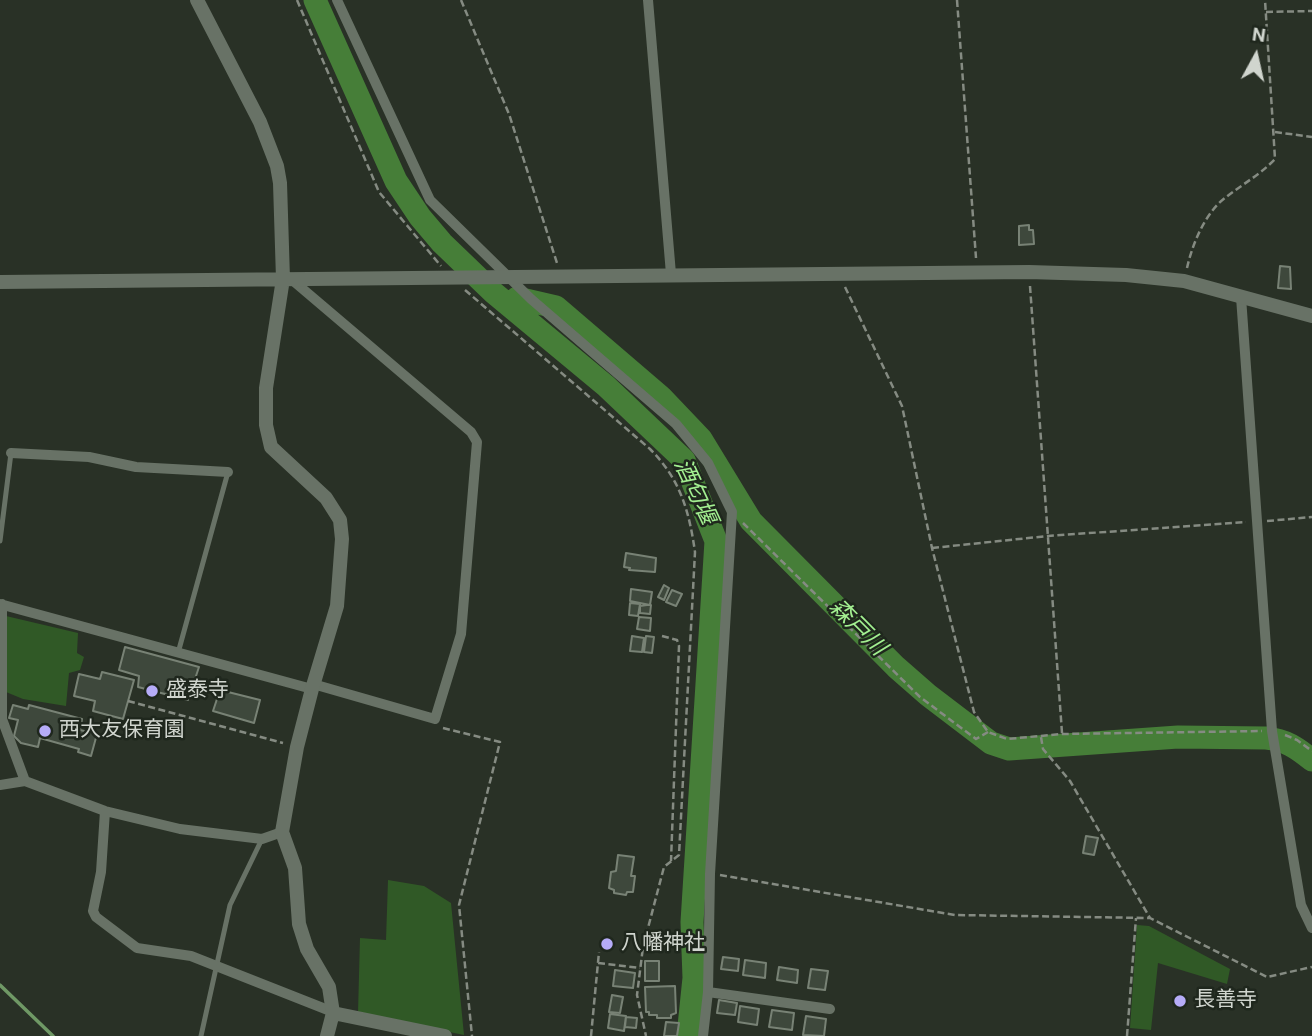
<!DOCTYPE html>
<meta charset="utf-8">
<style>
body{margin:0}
#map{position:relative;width:1312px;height:1036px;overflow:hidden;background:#293126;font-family:Roboto,sans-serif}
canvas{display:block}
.north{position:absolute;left:1221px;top:21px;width:70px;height:70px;-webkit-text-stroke:5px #1f271d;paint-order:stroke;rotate:8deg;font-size:19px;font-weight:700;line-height:28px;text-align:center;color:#d0d5ce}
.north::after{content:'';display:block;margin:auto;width:24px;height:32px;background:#d0d5ce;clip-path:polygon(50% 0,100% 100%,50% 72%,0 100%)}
</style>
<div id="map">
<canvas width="1312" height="1036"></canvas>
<div class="north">N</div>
</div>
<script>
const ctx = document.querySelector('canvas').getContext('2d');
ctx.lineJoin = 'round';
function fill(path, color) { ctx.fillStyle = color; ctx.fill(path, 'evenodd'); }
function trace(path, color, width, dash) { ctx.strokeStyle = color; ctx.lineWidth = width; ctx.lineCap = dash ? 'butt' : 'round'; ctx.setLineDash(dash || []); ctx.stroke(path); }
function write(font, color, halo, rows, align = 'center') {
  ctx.font = font + ' Roboto,"Noto Sans JP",sans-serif'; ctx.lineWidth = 5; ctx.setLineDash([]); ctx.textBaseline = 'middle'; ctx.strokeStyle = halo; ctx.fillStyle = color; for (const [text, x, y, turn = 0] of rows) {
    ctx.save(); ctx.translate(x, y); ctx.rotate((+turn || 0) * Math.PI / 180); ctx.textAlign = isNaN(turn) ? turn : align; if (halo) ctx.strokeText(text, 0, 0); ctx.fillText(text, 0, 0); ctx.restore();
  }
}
fill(new Path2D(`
 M6 616 78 633 77 653 84 657 80 670 69 673 66 706 23 699 6 692Z
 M388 880 424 886 451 903 464 1035 358 1013 360 938 386 940Z
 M1137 925 1149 926 1230 969 1227 984 1158 963 1151 1030 1130 1028Z`), '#305926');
trace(new Path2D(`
 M0 985 53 1036`), '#6f9865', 3.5);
trace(new Path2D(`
 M315 0 396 181 420 217 442 243 494 293 606 386 684 460 716 541 692 922 694 978 688 1036
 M517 298 556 307 661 397 701 439 751 521 896 667 928 695 991 743 1009 749 1178 737 1266 738C1286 740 1297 748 1312 760`), '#467e38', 23);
const building = new Path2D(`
 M1029 225V230H1033L1034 244 1019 245V226Z
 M1280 266 1290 267 1291 289 1278 288Z
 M626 553 656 558 655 572 629 570 630 568 624 567Z
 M664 585 669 588 664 600 658 597Z
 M631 589 652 592 650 605 630 601Z
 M672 590 682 594 676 606 666 602Z
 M630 603 640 604 638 616 629 615Z
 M647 605H651L650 614 640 613V606Z
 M639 617 651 618 650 631 637 629Z
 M632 636 644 638 642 652 630 651Z
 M646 636 654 637 652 653 644 652Z
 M125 647 199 667 188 700 138 687 139 676 119 670Z
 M102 672 134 680 123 719 93 711 95 701 74 696 79 674 100 679Z
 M220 690 260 700 254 723 213 711Z
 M13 705 28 709 29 705 82 719 80 730 97 734 91 756 78 752 79 749 40 738 38 747 21 743 14 736 18 720 9 718Z
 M1086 836 1098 838 1094 855 1083 853Z
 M618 855 634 857 631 876H635L633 892H627L626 895 614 893V890L609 888 611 872 616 871Z
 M723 957 739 959 738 971 721 969Z
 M745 960 766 963 765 978 743 975Z
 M645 961H659V981H645Z
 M779 967 798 970 797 983 777 980Z
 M811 969 828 971 825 990 808 988Z
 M615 970 635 973 633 988 613 986Z
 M675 986 676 1013 671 1015V1018H657V1015H649V1012H646L645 987Z
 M612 995 623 997 620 1013 609 1012Z
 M719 1000 737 1003 735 1015 717 1013Z
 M740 1006 759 1009 757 1025 738 1022Z
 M772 1010 794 1013 792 1030 769 1027Z
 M610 1014 626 1016 624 1031 608 1028Z
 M806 1016 826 1019 824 1036 803 1035Z
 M626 1017 637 1018 636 1028 625 1027Z
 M666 1022 679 1023 677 1036H664Z`);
fill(building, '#3e483c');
trace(building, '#788275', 2);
trace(new Path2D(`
 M297 0 379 192 441 266
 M461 0 509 114 557 263
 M957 0 976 258
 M1266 12 1312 11
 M1275 132 1312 137
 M1187 268C1192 246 1202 221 1218 204 1235 188 1257 178 1275 159L1265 0
 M1030 286 1062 733
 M845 287 902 406 932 548 974 712 988 732 1007 739 1062 734 1262 731
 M465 290 650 449C680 479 689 510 695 552L679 855 664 867 643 947 637 995 646 1036
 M1267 521 1312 517
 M743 523 920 697 976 739 988 732
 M932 548 1048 536 1246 522
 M662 636 677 640 679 646 671 861
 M128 701 283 743
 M443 728 500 742 459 905 472 1036
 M1285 735 1297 740 1312 751
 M1041 737 1043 749 1070 781 1150 918
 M720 875 955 915 1150 918 1267 977 1312 967
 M598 963 640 968
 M591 1036 599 952
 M1127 1036 1136 918`), '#858b82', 2.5, [7, 3.5]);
trace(new Path2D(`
 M0 541 11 453
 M178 653 228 472
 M201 1036 230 905 262 839`), '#687266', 5);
trace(new Path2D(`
 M337 0 430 200 531 299 676 424 708 463 732 512 710 874 708 992 703 1036
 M648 0 671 274
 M291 279 471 432 477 442 461 634 435 719 313 684
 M1241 297 1272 731 1301 905 1312 928
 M11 453 89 457 136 467 228 472
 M0 604 312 689
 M2 604V719L25 781
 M0 785 25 781 105 811 180 829 262 839 282 832
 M105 811 101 872 93 911 96 917 137 948 191 956 333 1012
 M708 992 830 1009`), '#687266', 10);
trace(new Path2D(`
 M197 0 260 122 277 166 280 183 283 279 266 388V425L271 447 326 498 340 520 342 539 337 606 312 689 297 747 282 832 295 868 299 924 307 949 329 987 333 1013 327 1036
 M0 282 1029 272 1126 275 1184 281 1312 316
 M333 1013 445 1036`), '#687266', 14);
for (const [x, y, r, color] of [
 [152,691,7,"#b6acf8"],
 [45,731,7,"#b6acf8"],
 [607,944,7,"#b6acf8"],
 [1180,1001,7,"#b6acf8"]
]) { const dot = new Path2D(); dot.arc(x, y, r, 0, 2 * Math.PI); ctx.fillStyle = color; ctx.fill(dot); trace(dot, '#1f271d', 2.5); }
write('21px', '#d0d5ce', '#1f271d', [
 ["盛泰寺",166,691],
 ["西大友保育園",59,731],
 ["八幡神社",621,944],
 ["長善寺",1194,1001]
], 'left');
write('italic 23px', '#a3f091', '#1f271d', [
 ["酒匂堰",694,492,65],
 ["森戸川",857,628,45]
]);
</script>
